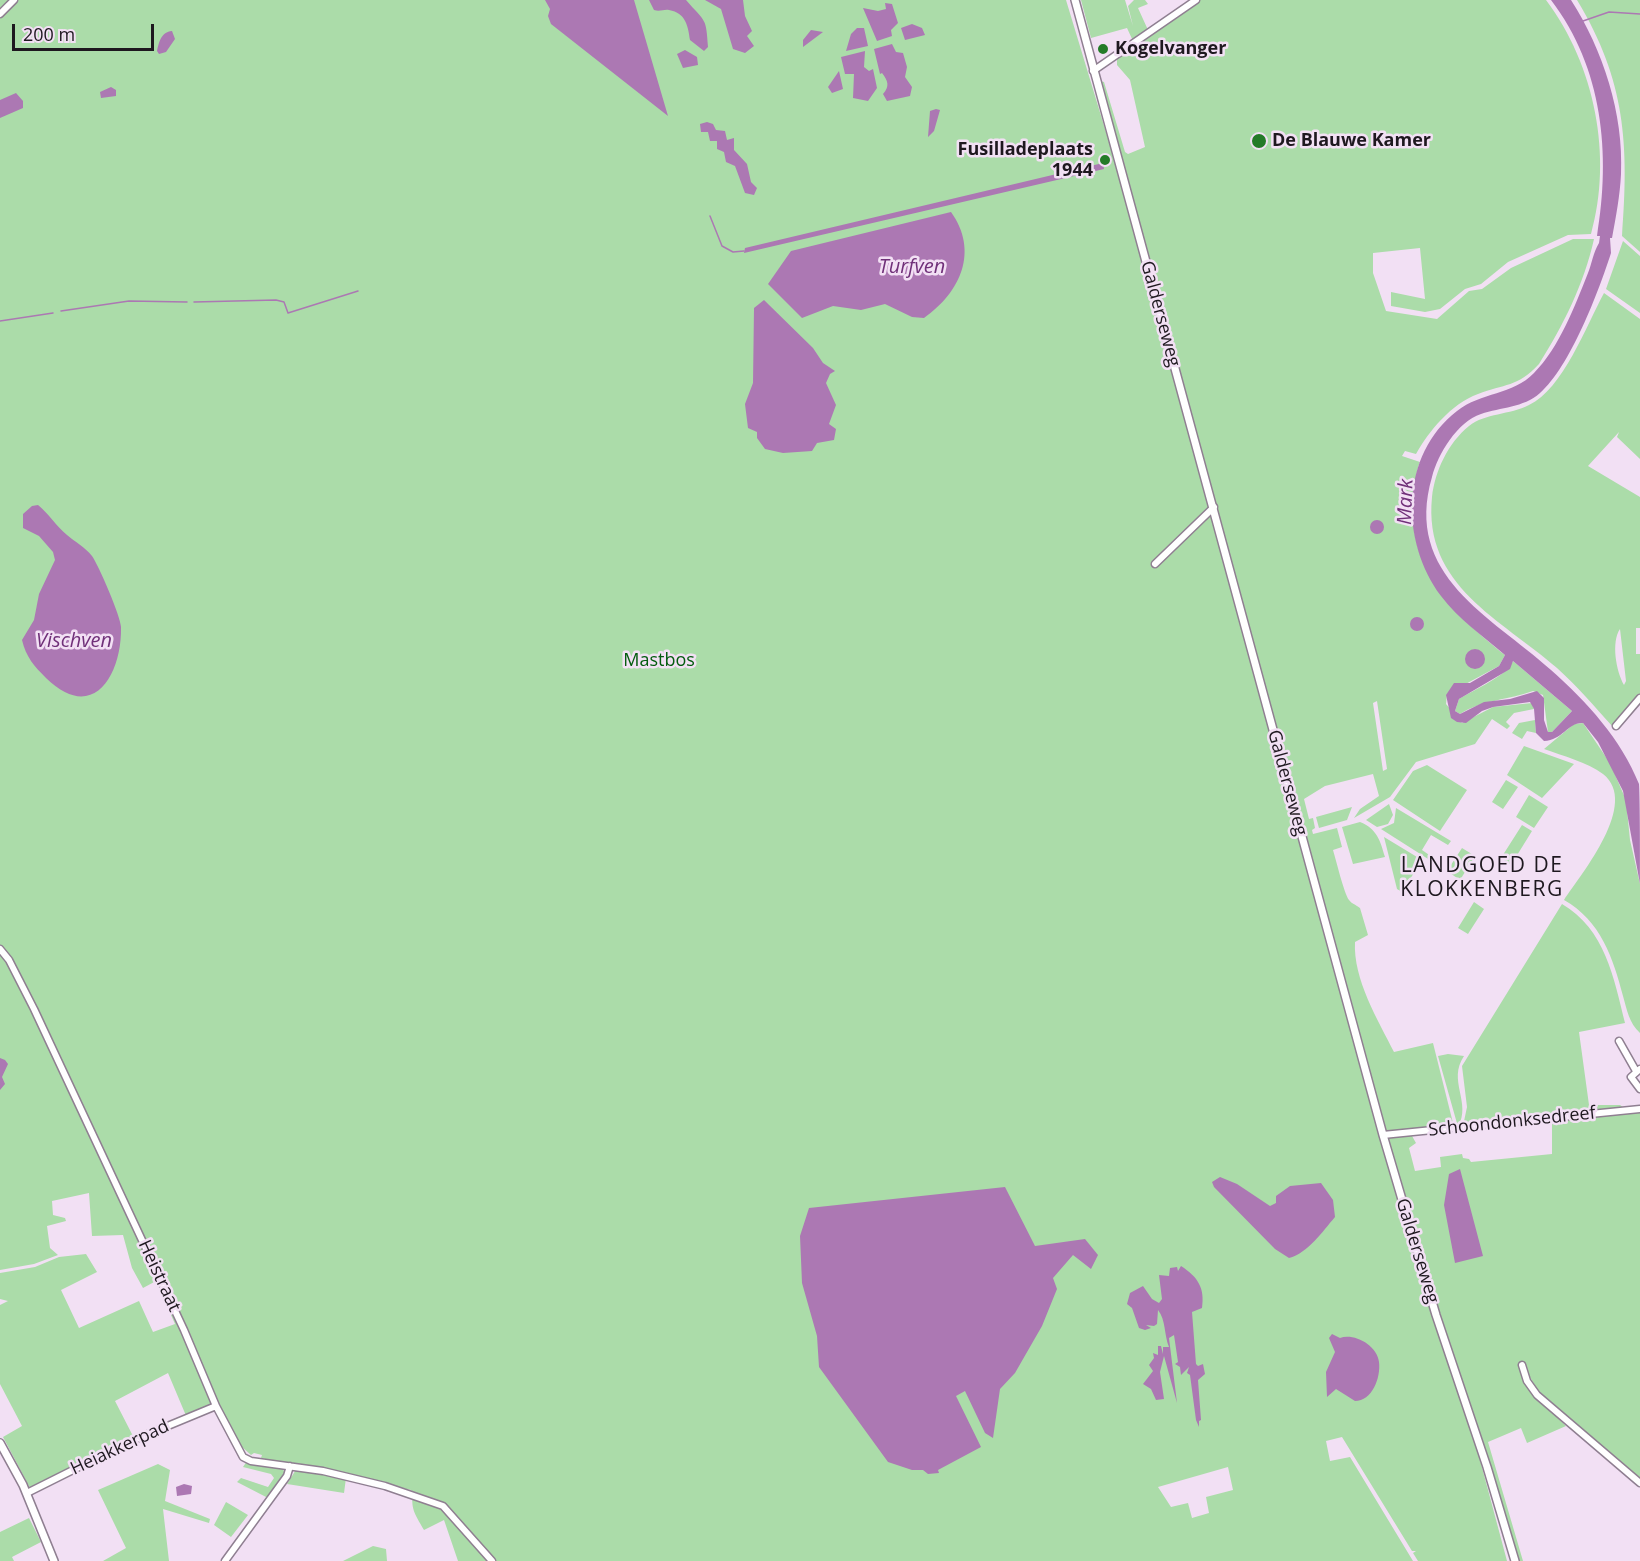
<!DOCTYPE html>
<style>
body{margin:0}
#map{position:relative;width:1640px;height:1561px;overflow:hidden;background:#f2e0f4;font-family:"Open Sans",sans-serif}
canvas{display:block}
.scale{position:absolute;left:12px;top:24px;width:142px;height:27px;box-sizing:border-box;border:3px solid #1e181f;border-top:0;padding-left:8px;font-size:18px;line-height:21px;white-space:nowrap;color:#1e181f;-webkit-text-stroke:4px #f2e0f4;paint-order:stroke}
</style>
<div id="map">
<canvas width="1640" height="1561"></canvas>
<div class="scale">200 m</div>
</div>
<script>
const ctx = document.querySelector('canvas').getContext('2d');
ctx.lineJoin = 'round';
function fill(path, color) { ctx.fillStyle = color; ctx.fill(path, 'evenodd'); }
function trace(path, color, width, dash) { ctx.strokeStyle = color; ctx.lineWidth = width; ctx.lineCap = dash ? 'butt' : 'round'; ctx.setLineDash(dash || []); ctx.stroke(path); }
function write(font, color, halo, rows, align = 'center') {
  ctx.font = font + ' "Open Sans",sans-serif'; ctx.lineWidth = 5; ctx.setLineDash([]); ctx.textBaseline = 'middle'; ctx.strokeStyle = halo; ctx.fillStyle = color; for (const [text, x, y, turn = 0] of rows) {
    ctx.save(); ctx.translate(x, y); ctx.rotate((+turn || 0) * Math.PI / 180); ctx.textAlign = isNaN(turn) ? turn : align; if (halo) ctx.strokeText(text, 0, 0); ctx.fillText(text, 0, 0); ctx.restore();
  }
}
fill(new Path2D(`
 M0 0H1066L1115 162 1121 160 1100 81 1104 82 1125 152 1128 154 1145 147 1130 80 1117 65V59L1200 0H1546C1595 65 1613 157 1591 234L1568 235 1508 262 1481 284 1465 289 1440 309 1425 312 1391 306V292L1425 299 1420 248 1373 253V273L1386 311 1437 319 1469 291 1482 289 1511 268 1573 239H1594C1584 284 1563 326 1539 364 1518 387 1504 384 1478 394 1451 404 1429 431 1416 454L1405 451 1402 456 1420 462C1415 473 1416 486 1414 498 1406 569 1454 614 1505 655L1499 666 1447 694 1446 704 1462 723 1493 707 1532 703 1534 709 1514 713 1506 722 1510 726 1507 729 1492 719 1475 744 1416 762 1390 797 1354 818 1360 809 1379 796 1373 774 1325 786 1304 799 1309 819 1313 818 1315 828 1312 830 1313 834 1337 828 1342 847 1333 850C1336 860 1344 893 1349 900 1352 904 1355 904 1360 908L1368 935 1355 942C1353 979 1378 1020 1394 1052L1433 1043 1454 1127 1412 1136 1416 1143 1409 1148 1415 1171 1441 1167 1440 1157 1462 1154 1463 1158 1469 1159 1471 1162 1552 1154V1121L1640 1110V1479L1540 1394 1524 1367 1519 1368 1526 1384 1535 1396 1566 1426 1527 1443 1521 1428 1488 1442 1523 1561H1517L1482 1442 1476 1445 1507 1561H1418L1413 1553 1416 1551H1412L1342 1437 1326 1441 1330 1461 1350 1457 1413 1561H458L444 1520 424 1530C417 1517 410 1510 413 1493L411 1490 261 1458 262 1455 254 1453 251 1455 242 1447 217 1401 187 1418 168 1373 115 1401 134 1438 31 1490 3 1437 22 1426 0 1384V1305L8 1301 0 1299V1273L35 1267 59 1257 86 1254 97 1272 61 1290 79 1328 139 1301 153 1332 175 1324 156 1281 143 1288 132 1268 123 1235 92 1236 89 1193 52 1201 53 1215 65 1218 66 1221 47 1226 50 1248 58 1255 34 1264 0 1270ZM1377 701 1387 769 1383 771 1373 703ZM1228 1467 1233 1490 1206 1497 1209 1513 1192 1518 1188 1503 1171 1507 1158 1487Z
 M1081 0H1125L1133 26 1128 6 1134 0H1145L1148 4 1138 8 1148 30 1133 41 1127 28 1091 38Z
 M1577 0H1640V252L1622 236C1629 145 1626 81 1577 0Z
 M1623 241 1640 256V313L1606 289Z
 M1604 293 1640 319V459L1617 437 1619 432 1588 466 1640 497V628H1636V654H1640V697L1613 727C1595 707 1577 686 1557 668 1501 619 1423 586 1432 497 1435 471 1448 443 1469 426 1485 413 1510 415 1529 405 1563 389 1586 326 1604 293ZM1620 629 1626 681 1624 685C1616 671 1611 642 1620 629Z
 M1513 661 1572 711 1552 732H1548L1543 695 1533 691C1508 700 1482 700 1460 714L1455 711 1459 699C1473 690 1507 676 1513 661Z
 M1535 720 1536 733 1527 731 1522 739 1512 733 1519 723Z
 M1583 723 1610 763 1626 800 1630 840 1640 884V1033C1629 1023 1627 1010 1623 996 1613 958 1601 921 1564 900 1582 873 1640 803 1603 774 1587 762 1563 756 1544 749L1574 724Z
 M1524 746 1574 764 1542 798 1507 775Z
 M1427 765 1467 790 1440 831 1393 800 1413 771Z
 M1506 780 1518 787 1503 809 1492 802Z
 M1529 795 1548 807 1534 828 1516 817Z
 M1389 804 1393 815 1388 824 1377 827 1366 820Z
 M1352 807 1347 820 1319 828 1316 817Z
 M1396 808 1451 841 1448 845 1431 835 1422 850 1438 861 1436 864 1381 829 1394 823Z
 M1360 822C1377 829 1380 840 1385 857L1353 864 1342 827Z
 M1522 825 1532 831 1511 865 1501 858Z
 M1384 837 1422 860 1402 892 1397 889Z
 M1462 848 1475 856 1460 880 1447 871Z
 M1474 902 1484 909 1468 934 1458 928Z
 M1562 904C1605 929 1614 978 1625 1023L1579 1032 1589 1105H1620L1623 1107 1463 1126 1467 1107 1462 1066Z
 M1448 1054 1464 1056C1447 1081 1472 1102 1458 1127L1438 1056Z
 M247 1461 283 1469 285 1474 268 1498 237 1482 241 1478 268 1487 274 1478 271 1474 243 1467Z
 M158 1464 170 1470 165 1501 210 1519 209 1523 163 1509 169 1561H103L126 1548 98 1490Z
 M297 1468 346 1478 344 1493 287 1484Z
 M226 1502 248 1515 231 1537 214 1525Z
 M29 1518 41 1542 12 1557 14 1561H0V1532Z
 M373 1546 386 1549 387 1561H343Z`), '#abdca9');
fill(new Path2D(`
 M545 0H634L668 116 551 24 548 16 550 9Z
 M649 0H686C706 23 706 17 708 47L704 51 690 40C688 26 686 13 669 10 664 9 660 12 654 10Z
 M705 0H743L745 16 752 31 747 36 754 46 745 53 733 49 721 9Z
 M1551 0H1571C1603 50 1624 114 1621 174 1620 195 1616 217 1612 238H1610L1611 253C1599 291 1570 367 1540 393 1523 408 1501 407 1481 414 1457 422 1438 454 1432 477 1403 576 1491 616 1551 670 1587 702 1621 739 1639 784 1640 798 1640 864 1640 884L1623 791 1598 742 1583 723C1568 722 1563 740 1544 741L1536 733 1534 709 1530 702 1493 707 1482 711 1466 723 1457 722 1451 718 1446 695 1454 683H1470L1499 666 1505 655C1483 636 1458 619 1441 596 1400 541 1400 455 1457 411 1481 392 1513 395 1534 373 1559 348 1575 306 1588 273 1592 263 1593 253 1599 243L1600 236H1597C1611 154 1603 68 1551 0ZM1513 661 1572 711 1552 732H1548L1544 720V698L1537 691 1510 699 1484 702 1460 714 1455 711 1459 699 1510 669Z
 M885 3 892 4 898 23 891 30 892 36 877 41 863 8 878 11 886 9Z
 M912 24 922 28 925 35 905 40 901 28Z
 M857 28H864L868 46 846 51 851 34Z
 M811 30 823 32 803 47V40Z
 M172 31 175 39 166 52 159 54 157 51C159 42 161 32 172 31Z
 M892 44 896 52 903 53 907 67 905 77 912 87 910 96 887 101 883 94C890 86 888 81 882 73L880 74 874 49Z
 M685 50 697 57 698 65 683 68 677 54Z
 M865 51 864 67 869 71 873 69 877 88 868 101 853 98 854 74H845L841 57Z
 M839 71 843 89 832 93 828 87Z
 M111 87 116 90V96L101 98 100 92Z
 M16 93 23 101V108L0 118V100Z
 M936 109 940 110 934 131 928 137 930 111Z
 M707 122 713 124 716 130 725 131 727 140 734 138V150L747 164 751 182 757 188 754 195 745 193 735 166 726 162 724 152 717 149V141H710L708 132H701L700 124Z
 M1103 163 1104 169 744 253 745 248Z
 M951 212C979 251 961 292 924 318L912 317 885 304 861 310 833 306 802 318 768 284 791 251Z
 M764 300 813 348 823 363 835 371 830 374 826 383 836 405 829 424 836 429 834 440 817 443 812 451 783 453 765 449 757 438V432L748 428 745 404 753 383 754 308Z
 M38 505C49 514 56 526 67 535 75 542 85 547 92 556 98 564 121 617 121 627 122 675 93 724 46 678 34 666 26 657 22 640L34 620 39 594 55 560 53 552 39 536 23 528V514L32 506Z
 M1370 527a7 7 0 1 1 14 0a7 7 0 1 1-14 0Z
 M1410 624a7 7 0 1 1 14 0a7 7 0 1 1-14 0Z
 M1465 659a10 10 0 1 1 20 0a10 10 0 1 1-20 0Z
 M0 1058 5 1060 8 1064 2 1077 5 1084 0 1090Z
 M1460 1169 1483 1256 1455 1263 1444 1205 1449 1174Z
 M1220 1177 1237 1184 1270 1206 1276 1203V1196L1290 1186 1321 1183 1333 1200 1335 1217C1322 1232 1308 1253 1289 1258L1275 1249 1214 1187 1212 1182Z
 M1005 1187 1035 1246 1085 1239 1098 1255 1091 1269 1073 1255 1053 1278 1057 1289 1042 1326 1015 1373 1000 1389 993 1438 985 1433 965 1391 956 1396 981 1447 938 1470 939 1473 928 1474 923 1470H912L888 1462 819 1367 817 1336 802 1283 800 1236 809 1208Z
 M1181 1266C1198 1277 1205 1288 1202 1308L1192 1312 1196 1364 1198 1366 1203 1364 1205 1374 1198 1380 1201 1420 1199 1421V1427L1196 1420 1190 1375 1187 1373 1189 1367 1181 1375 1180 1367 1175 1364 1178 1362 1174 1335 1169 1338 1177 1403 1164 1356 1160 1372 1164 1399 1156 1400 1151 1389 1143 1384 1153 1371 1149 1365 1154 1358 1153 1353 1158 1355V1346H1161L1163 1354V1347H1169C1164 1335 1166 1320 1158 1310L1157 1324 1154 1326 1146 1325 1151 1328 1145 1330 1139 1328 1132 1308 1127 1304 1130 1293 1143 1286 1152 1299 1159 1303 1162 1299 1159 1275 1169 1276 1170 1268 1177 1267 1178 1271Z
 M1332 1334 1340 1338C1354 1333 1377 1345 1379 1362 1381 1378 1372 1401 1355 1401L1336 1389 1327 1397 1326 1372 1335 1352 1329 1338Z
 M184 1484 192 1486 191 1494 177 1496 176 1487Z`), '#ac78b3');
trace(new Path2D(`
 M1583 21 1609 12 1640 14
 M710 216 722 246 733 252 744 251
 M194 302 276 300 284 302 288 313 358 291
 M61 311 129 301 187 302
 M0 321 53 313`), '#ac78b3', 1.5);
const minor = new Path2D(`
 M0 14 14 0
 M1093 71 1196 0
 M1155 564 1214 507
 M1616 726 1640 698
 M0 949 9 960 34 1009 184 1330 216 1406 243 1457 251 1461 323 1471 385 1486 443 1506 492 1561
 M1619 1041 1636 1071
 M1640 1069 1631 1077 1640 1089
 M1383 1135 1640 1109
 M1522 1365 1527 1381 1537 1395 1640 1483
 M27 1493 129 1442 216 1406
 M225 1561 287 1476 290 1466`);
const tertiary = new Path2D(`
 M1075 0 1383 1135 1436 1315 1487 1467 1515 1561
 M0 1443 23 1485 54 1561`);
trace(minor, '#8f7f91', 9);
trace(tertiary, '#8f7f91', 10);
trace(minor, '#fff', 6);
trace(tertiary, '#fff', 7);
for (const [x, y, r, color] of [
 [1103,49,6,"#247b28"],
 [1259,141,8,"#247b28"],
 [1105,160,6,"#247b28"]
]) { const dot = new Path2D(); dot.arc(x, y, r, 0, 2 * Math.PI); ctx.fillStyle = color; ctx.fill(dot); trace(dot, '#f2e0f4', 2); }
write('bold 18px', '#1e181f', '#f2e0f4', [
 ["Kogelvanger",1115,49],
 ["De Blauwe Kamer",1272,141],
 ["Fusilladeplaats",1093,150,"right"],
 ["1944",1093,171,"right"]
], 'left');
write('18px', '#1e181f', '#f2e0f4', [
 ["Galderseweg",1160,314,75],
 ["Galderseweg",1287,783,75],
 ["Schoondonksedreef",1512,1122,-6],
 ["Galderseweg",1417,1251,73],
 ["Heistraat",159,1276,65],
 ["Heiakkerpad",120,1448,-25]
]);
write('18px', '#035c0e', '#f2e0f4', [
 ["Mastbos",659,661]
]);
write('italic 20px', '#703079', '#f2e0f4', [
 ["Turfven",912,267],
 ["Mark",1406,502,-88],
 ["Vischven",74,641]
]);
ctx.letterSpacing = '1.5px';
write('21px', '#1e181f', '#f2e0f4', [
 ["LANDGOED DE",1482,866],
 ["KLOKKENBERG",1482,890]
]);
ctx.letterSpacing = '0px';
</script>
